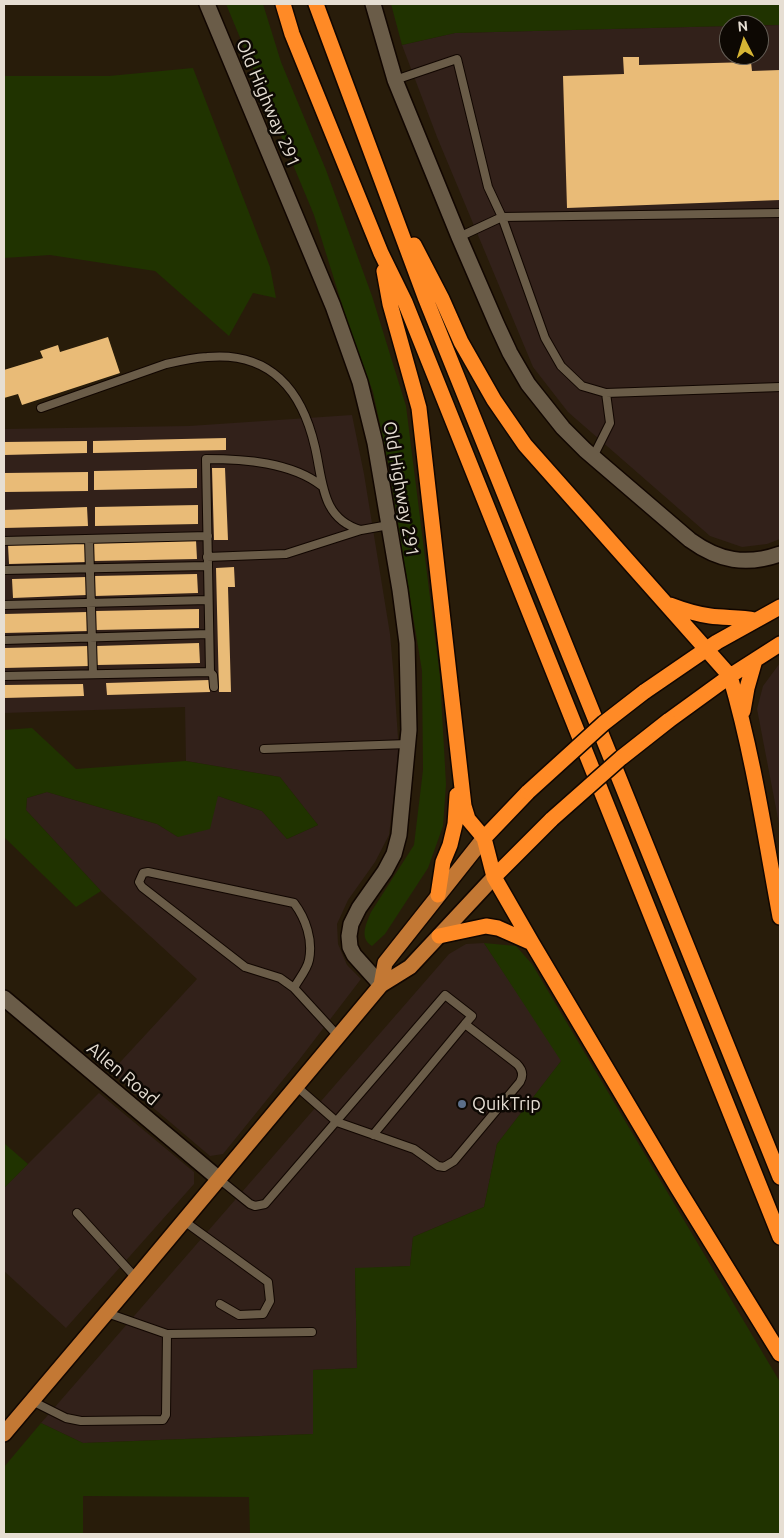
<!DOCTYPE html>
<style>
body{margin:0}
#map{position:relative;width:784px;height:1538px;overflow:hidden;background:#281c0a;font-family:Ubuntu,sans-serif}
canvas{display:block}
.frame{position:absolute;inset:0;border:5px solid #e6ded3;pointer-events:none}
.north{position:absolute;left:719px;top:15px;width:50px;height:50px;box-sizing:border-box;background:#0d0803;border:1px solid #645e56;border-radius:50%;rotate:355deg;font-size:14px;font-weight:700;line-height:20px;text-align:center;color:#e6ded3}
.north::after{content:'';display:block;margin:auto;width:18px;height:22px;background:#d6b534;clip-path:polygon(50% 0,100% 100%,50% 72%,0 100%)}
</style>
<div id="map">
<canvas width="784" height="1538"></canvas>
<div class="frame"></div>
<div class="north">N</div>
</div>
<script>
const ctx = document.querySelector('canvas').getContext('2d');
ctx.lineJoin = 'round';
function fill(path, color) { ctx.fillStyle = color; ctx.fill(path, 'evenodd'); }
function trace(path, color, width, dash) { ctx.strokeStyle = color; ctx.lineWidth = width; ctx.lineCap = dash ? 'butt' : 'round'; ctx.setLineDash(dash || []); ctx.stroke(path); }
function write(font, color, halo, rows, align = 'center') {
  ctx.font = font + ' Ubuntu,sans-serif'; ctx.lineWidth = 5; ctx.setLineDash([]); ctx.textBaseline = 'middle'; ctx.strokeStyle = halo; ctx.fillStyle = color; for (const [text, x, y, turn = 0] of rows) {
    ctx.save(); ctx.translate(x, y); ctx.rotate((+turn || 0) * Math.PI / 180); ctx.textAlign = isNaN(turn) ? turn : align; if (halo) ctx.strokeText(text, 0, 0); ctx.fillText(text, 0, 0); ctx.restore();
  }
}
fill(new Path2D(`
 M780 25V539L767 544 742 547 710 536 568 412 533 367 437 137 402 45 455 33 729 26V55H759V26Z
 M352 415 364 474 390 634 394 679 399 753 389 835 375 862 348 900 337 924 338 944 347 965 361 979 299 1060 223 1154 210 1156 111 1072 197 979 101 891 26 810 27 798 47 792 157 824 178 837 218 796 262 811 287 839 318 825 280 777 186 761 185 707 4 713V429L189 426Z
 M780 663V829L757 709 763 686Z
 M484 943 562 1060 497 1144 484 1207 413 1237 410 1266 355 1269 357 1368 313 1370V1434L83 1443 41 1423 449 954 466 944Z
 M99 1093 194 1172V1184L66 1328 4 1271V1188Z`), '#32211a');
fill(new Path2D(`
 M226 4H263L281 62 326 170 372 296 406 406 440 677 446 784 443 826 428 868 385 934 372 946C359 938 366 924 371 912L414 845 423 770 422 671 388 462 373 392 349 327 314 215Z
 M391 4H780V25H729V26L455 33 402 45Z
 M193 68 270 267 276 298 253 293 229 336 155 271 50 255 4 258V76H109Z
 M32 728 76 769 186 761 280 777 318 825 287 839 262 811 218 796 210 829 178 837 157 824 47 792 27 798 26 810 101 891 76 907 4 837V730Z
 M484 943 516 946 532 964 780 1382V1534H250L249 1497 83 1496V1534H4V1467L41 1423 83 1443 313 1434V1370L357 1368 355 1268 410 1266 413 1237 484 1207 497 1144 561 1061Z
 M4 1143 28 1164 4 1188Z`), '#203300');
fill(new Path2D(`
 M623 57H639V65L751 62 752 71 780 70V200L567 208 563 76 624 74Z
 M108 337 120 373 22 405 18 394 4 398V370L43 358 40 351 58 345 60 352Z
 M226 438V450L93 453V441Z
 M87 441V453L4 455V442Z
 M212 468H225L228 540H214Z
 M197 469V488L94 490V471Z
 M88 472V491L4 492V473Z
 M198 505V524L95 526V507Z
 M87 507 88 526 4 528V510Z
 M196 540 197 559 94 561 93 542Z
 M87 543V562L9 564 8 545Z
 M234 567 235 587H228L231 692H219L216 568Z
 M197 574 198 593 95 596 94 576Z
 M87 577V595L13 598 12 579Z
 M199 609V628L96 630V611Z
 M88 612 89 631 4 633V614Z
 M199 643 200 663 97 665 96 646Z
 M89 646 90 666 4 668V648Z
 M209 680 210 692 107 695 106 683Z
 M83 684 84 696 4 698V685Z`), '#e9bb77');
const lane = new Path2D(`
 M395 80 457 59 488 187 502 217 545 338 561 366 582 386 606 393
 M459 237 502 217 780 213
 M41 408 166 364C179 361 193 358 207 357 270 351 302 390 315 447 323 481 321 519 361 530
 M593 457 610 423 606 393 780 387
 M89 539 93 674
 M4 541 208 536
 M207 557 286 554 361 530 389 525
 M4 570 207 566
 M4 605 208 600
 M4 640 209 634
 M4 676 210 672
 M214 687 213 675 210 672 206 459C244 459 291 462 322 486
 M264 749 408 744
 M294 988C298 980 307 970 309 960 313 940 306 919 294 903L148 872 143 873 139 882 142 887 245 967 280 978 294 988 338 1036
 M296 1086 337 1122 414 1149 438 1166 444 1167 454 1161 520 1082C524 1075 522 1069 517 1064L465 1024 373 1135
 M219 1179 250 1204 255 1206 265 1204 445 995 472 1016 465 1024
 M77 1213 136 1278
 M184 1221 268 1282 270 1301 263 1314 239 1315 220 1304
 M167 1334 312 1332
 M32 1401 66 1418 81 1421 163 1420 166 1415 167 1334 107 1313`);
const street = new Path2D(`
 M207 4 333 306 360 382 375 443 400 590 407 643 409 730 399 835 394 854 385 871 359 908 351 924 349 936 350 947 354 955 381 985
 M373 4 395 80 459 237 497 325 510 353 528 384 563 428 585 450 690 540C719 561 746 566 780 554
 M4 998 219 1179`);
const primary = new Path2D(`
 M381 985 385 963 484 838
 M4 1434 136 1278 381 985 410 967 494 877`);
const highway = new Path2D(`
 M283 4 292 34 381 253 405 302 780 1237
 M316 4 425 297 780 1177
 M414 245 442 299 461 342 494 400 525 445 730 676C753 754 765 836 780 917
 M384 271 390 304 419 408 464 806 468 819 484 838 494 877 532 943 677 1187 780 1354
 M670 605C683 610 696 614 710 616 725 618 740 617 755 620
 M644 692 717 642 780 607
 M743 711 747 688 755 660
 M668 721 730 676 780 644
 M484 838 528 792
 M494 877 552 819
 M438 895 443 862 450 845 455 824 457 795
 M439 936 486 926 498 928 532 943`);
trace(lane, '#110600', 10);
trace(street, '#110600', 18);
trace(primary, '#110600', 18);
trace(highway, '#110600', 18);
trace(lane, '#6a5c48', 8);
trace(street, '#6a5c48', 15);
trace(primary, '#c37834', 15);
trace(highway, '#ff8a26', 15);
const highwayBridge = new Path2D(`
 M528 792 604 723 644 692
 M552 819 621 758 668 721`);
trace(highwayBridge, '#110600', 18, []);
trace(highwayBridge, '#ff8a26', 15);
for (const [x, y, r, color] of [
 [462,1104,5,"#5c6f8a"]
]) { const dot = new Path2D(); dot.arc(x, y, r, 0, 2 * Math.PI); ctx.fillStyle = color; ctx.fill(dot); trace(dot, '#0d0803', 2); }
write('18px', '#e6ded3', '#0d0803', [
 ["Old Highway 291",268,103,67],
 ["Old Highway 291",401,489,80],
 ["Allen Road",123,1074,40]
]);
write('18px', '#e6ded3', '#0d0803', [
 ["QuikTrip",472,1104]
], 'left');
</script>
